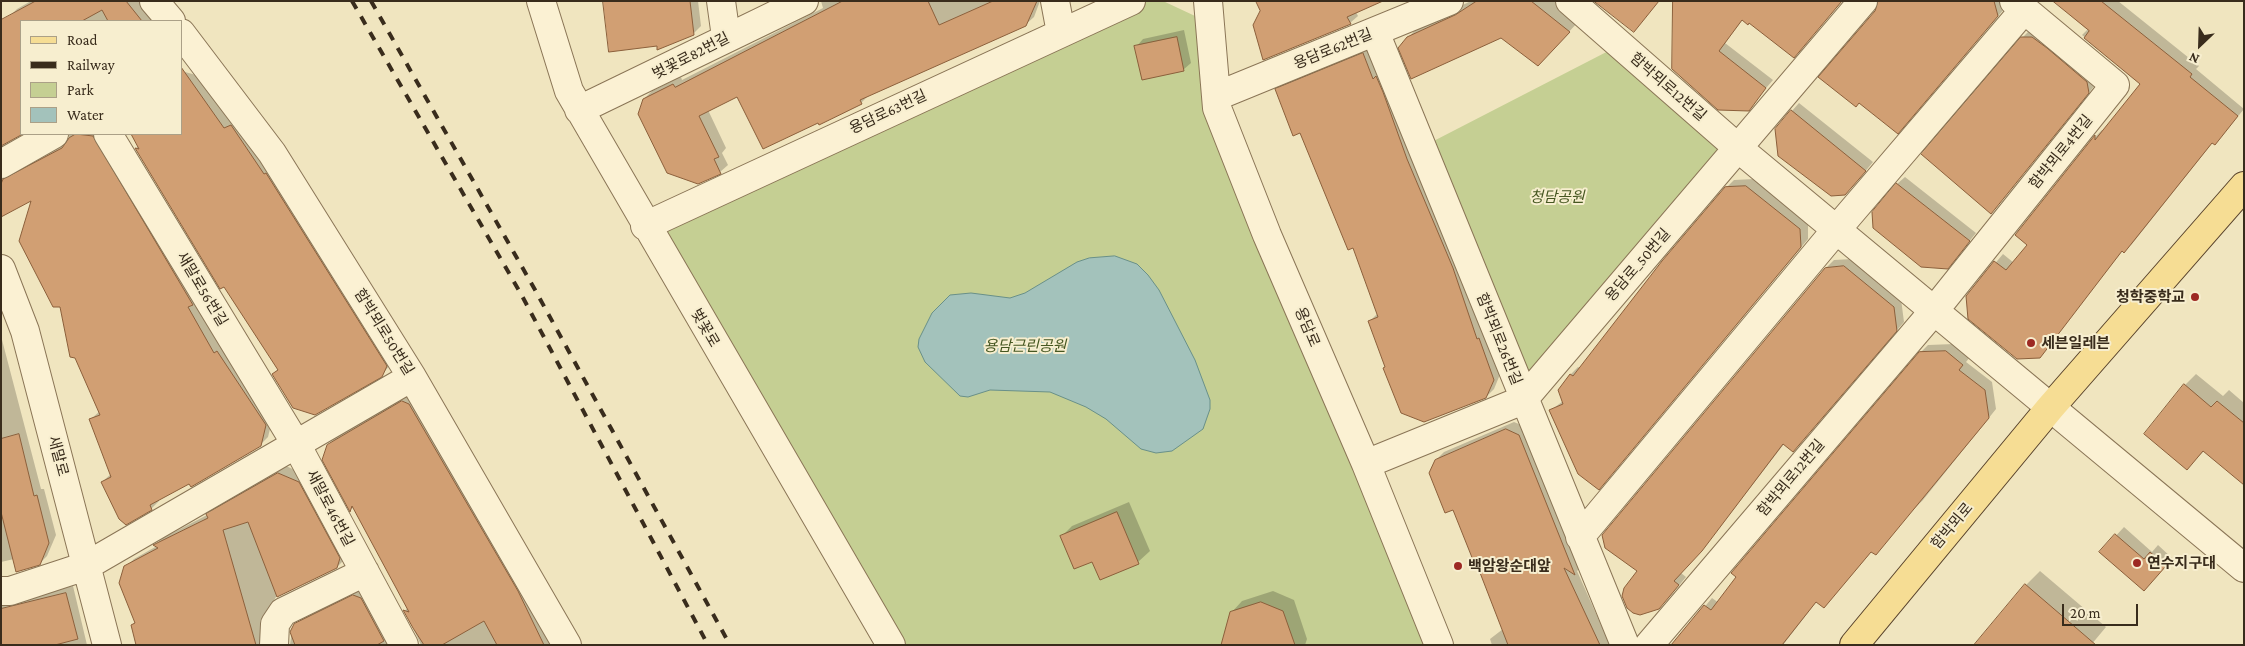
<!DOCTYPE html>
<meta charset="utf-8">
<style>
body{margin:0}
#map{position:relative;width:2245px;height:646px;overflow:hidden;background:#f0e5bf;font-family:"Crimson Pro",serif}
canvas{display:block}
.frame{position:absolute;inset:0;border:2px solid #392c1c;pointer-events:none}
.legend{position:absolute;left:20px;top:20px;width:162px;height:115px;box-sizing:border-box;background:#f7eecf;border:1px solid #aba087;margin:0;padding:6px 9px;list-style:none;font-size:15px;color:#392c1c}
.legend li{display:flex;align-items:center;gap:10px;height:25px}
.legend b{width:25px;border:1px solid #aba087}
.north{position:absolute;left:2175px;top:20px;width:50px;height:50px;-webkit-text-stroke:4px #f7eecf;paint-order:stroke;rotate:204deg;font-size:14px;font-weight:700;line-height:20px;text-align:center;color:#392c1c}
.north::after{content:'';display:block;margin:auto;width:18px;height:22px;background:#392c1c;clip-path:polygon(50% 0,100% 100%,50% 72%,0 100%)}
.scale{position:absolute;left:2062px;top:604px;width:76px;height:22px;box-sizing:border-box;border:2px solid #392c1c;border-top:0;padding-left:6px;font-size:15px;line-height:18px;white-space:nowrap;color:#392c1c;-webkit-text-stroke:4px #f7eecf;paint-order:stroke}
</style>
<div id="map">
<canvas width="2245" height="646"></canvas>
<div class="frame"></div>
<ul class="legend">
<li><b style="height:6px;background:#f6dd94"></b>Road</li>
<li><b style="height:6px;background:#392c1c"></b>Railway</li>
<li><b style="height:14px;background:#c5cf93"></b>Park</li>
<li><b style="height:14px;background:#a3c2bb"></b>Water</li>
</ul>
<div class="north">N</div>
<div class="scale">20 m</div>
</div>
<script>
const ctx = document.querySelector('canvas').getContext('2d');
ctx.lineJoin = 'round';
function fill(path, color) { ctx.fillStyle = color; ctx.fill(path, 'evenodd'); }
function trace(path, color, width, dash) { ctx.strokeStyle = color; ctx.lineWidth = width; ctx.lineCap = dash ? 'butt' : 'round'; ctx.setLineDash(dash || []); ctx.stroke(path); }
function write(font, color, halo, rows, align = 'center') {
  ctx.font = font + ' "Crimson Pro","Noto Sans KR",serif'; ctx.lineWidth = 4; ctx.setLineDash([]); ctx.textBaseline = 'middle'; ctx.strokeStyle = halo; ctx.fillStyle = color; for (const [text, x, y, turn = 0] of rows) {
    ctx.save(); ctx.translate(x, y); ctx.rotate((+turn || 0) * Math.PI / 180); ctx.textAlign = isNaN(turn) ? turn : align; if (halo) ctx.strokeText(text, 0, 0); ctx.fillText(text, 0, 0); ctx.restore();
  }
}
fill(new Path2D(`
 M1131 1H1163L1210 23 1217 96 1439 645H891L645 226Z
 M1620 45 1738 148 1523 400 1422 147Z`), '#c5cf93');
const water = new Path2D(`
 M1115 256 1137 264 1148 275 1159 290 1195 360 1210 400V409L1203 429 1172 451 1156 453 1141 449 1106 419 1086 407 1050 392 990 390 968 397 960 396 925 362 918 347 919 339 932 313 950 295 971 293 1010 298 1025 293 1077 262 1089 258Z`);
fill(water, '#a3c2bb');
trace(water, '#699089', 1);
fill(new Path2D(`
 M31 1H140L156 21H21V134L1 145 9 17 17 9Z
 M606 1H698L701 26 693 34 658 45Z
 M821 1H1040L1034 17 1025 25 869 95 861 103 820 124 818 121 738 95 708 110 726 148 722 153 728 165 720 172 644 99 652 91 681 77 682 80 823 8Z
 M1471 1H1555L1580 20 1549 53 1501 37 1408 38 1419 26Z
 M1675 1H1842L1801 49 1743 19 1725 43 1773 80 1748 109Z
 M1879 1H2003L2005 8 1905 125 1876 11Z
 M2055 1H2118L2199 66 2196 69 2244 109 2222 136 2213 142 2132 244 2124 251 2123 250 2039 357 1967 297 2003 254 2014 263 2029 245 2017 234 2096 136 2102 130 2103 133 2142 84 2082 35 2088 29Z
 M1262 11 1356 12 1358 16 1350 23Z
 M1184 30 1191 63 1183 70 1136 47 1143 39Z
 M2030 30 2096 84 1991 213 2022 38Z
 M1370 47 1501 372 1494 389 1486 397 1386 366 1370 321 1378 313 1354 246 1301 132 1277 89 1284 82Z
 M181 71 200 76 239 118 394 360 381 376 273 374 278 369 224 286 221 288 136 148 139 146 133 134H181Z
 M1799 103 1873 162 1853 186 1776 129Z
 M69 134H103L273 417 268 437 260 445 158 499 159 501 151 509 102 482 111 474 91 419 100 411 61 306 33 199 4 180 12 172 69 141Z
 M1905 177 1976 233 1955 259 1897 184Z
 M1754 179 1808 221V239L1606 481 1550 411 1563 401 1559 390 1571 374 1578 367 1580 368 1726 188 1734 180Z
 M1852 259 1901 299 1904 322 1800 443 1784 444 1709 541 1681 573 1686 577 1667 600 1639 571 1826 268 1834 260Z
 M1 336 41 489H44L56 535 47 556 39 564 14 559 1 562Z
 M1954 344 1970 357 1966 362 1992 382 1996 409 1923 500 1872 551 1831 599 1824 607 1817 601 1783 645H1673L1712 598 1719 603 1920 353 1928 345Z
 M2196 374 2223 396 2229 390 2244 403V483L2204 451 2187 468 2185 385Z
 M411 394 557 645H421L405 611 408 607 354 507 350 510 328 445 336 437Z
 M1514 422 1526 427 1582 566 1577 571 1610 645H1492L1490 639 1503 629 1436 460 1444 452Z
 M286 466 306 475 345 559 337 567 276 597 266 615 268 645H138L132 625 136 621 126 567 134 559 157 546 155 545 163 538 207 515 215 507Z
 M1129 502 1150 551 1138 562 1101 578 1093 560 1061 537 1072 526Z
 M2124 527 2152 552 2158 545 2172 558 2151 582 2101 552Z
 M2040 571 2106 627 2091 645 2026 585Z
 M73 586 87 645H1V602Z
 M361 588 398 645H290L292 630 303 617Z
 M1273 591 1294 600 1307 639 1305 645H1226L1231 613 1242 601Z`), '#0003');
const building = new Path2D(`
 M36 1H126L142 21H108L102 10 82 21H21V135L1 146V20Z
 M603 1H690L694 35 657 50V46L609 52Z
 M843 1H928L939 25 993 1H1037L1026 26 860 100 862 104 819 125 818 123 763 149 737 97 699 116 719 157 714 159 721 174 698 184 667 173 638 114 643 99 673 84 675 87Z
 M1256 1H1383L1347 17 1351 24 1263 60 1253 25 1260 11Z
 M1477 1H1531L1570 32 1538 66 1501 38 1411 79 1398 48 1407 37 1455 15Z
 M1594 1H1659L1634 32Z
 M1673 1H1842L1794 58 1749 23 1748 25 1742 20 1719 51 1766 88 1749 111 1718 110 1672 69Z
 M1878 1H1994L1998 16 1898 134 1859 103 1856 107 1818 77 1875 11Z
 M2053 1H2101L2192 74 2190 77 2238 116 2215 145 2212 143 2124 253 2122 251 2040 358 2017 359 1968 319 1966 296 1994 261 2006 270 2027 245 2015 235 2095 135V140L2140 84 2084 38 2089 31Z
 M1177 37 1184 71 1142 80 1134 46Z
 M2021 37H2032L2047 48 2087 82 2089 93 1991 214 1921 154Z
 M1363 53 1373 79 1376 76 1383 92 1407 159 1453 268 1477 339 1479 338 1494 380 1486 398 1424 422 1401 413 1383 368 1385 367 1368 321 1378 317 1353 248 1348 250 1300 133 1293 136 1275 89Z
 M181 67 224 128 231 125 264 174 266 173 387 366 382 377 315 415 293 408 272 374 278 370 224 287 220 289 135 148 139 149 131 134H181Z
 M1791 110 1866 171 1845 195 1831 196 1778 156 1775 129Z
 M76 134 93 136 193 305 188 307 214 353 217 351 266 425 261 446 191 487 189 484 150 505 152 510 126 525 119 519 101 482 111 477 89 419 100 415 75 358 70 357 60 307H53L19 241 31 201 1 217V184L3 179 62 148 69 138Z
 M1896 183 1970 241 1948 269 1921 267 1873 228 1872 212Z
 M1746 186 1800 229 1801 247 1599 490 1578 474 1549 410 1563 404 1558 390 1570 374 1573 376 1662 261 1725 187Z
 M1844 266 1894 307 1897 331 1793 452 1783 444 1702 551 1674 581 1679 585 1659 609 1640 615 1633 613 1627 608 1622 596 1624 588 1637 571 1605 548 1602 535 1825 268Z
 M1946 351 1963 365 1959 370 1985 390 1989 418 1876 555 1871 552 1824 608 1816 602 1782 645H1671L1704 605 1711 610 1736 577 1731 573 1919 352Z
 M2184 384 2211 407 2217 401 2244 423V485L2203 451 2187 470 2144 434Z
 M402 401 409 404 518 591 544 645H497L484 621 442 645H424L413 628 403 610 409 612 352 506 350 512 322 460 327 445Z
 M1506 429 1519 435 1575 575 1564 568 1600 645H1508L1477 565H1475L1453 510 1445 513 1429 473 1435 460Z
 M19 434 34 496 37 495 49 543 40 565 16 572 1 512V439Z
 M278 473 299 482 340 558 337 568 277 597 248 522 223 530 256 645H136L131 625 135 623 119 583 124 566 158 548 153 545 208 518 206 514Z
 M1117 512 1139 564 1100 580 1092 562 1074 569 1060 536Z
 M2115 534 2144 559 2150 552 2166 566 2144 591 2099 552Z
 M2025 584 2096 645H1974Z
 M66 593 78 639 55 645H1V609Z
 M353 595 361 598 384 641 377 645H295L290 632 294 624Z
 M1261 602 1283 611 1295 645H1221L1230 612Z`);
fill(building, '#d19f73');
trace(building, '#8b5f3b', 1);
const minor = new Path2D(`
 M154 1 171 21
 M541 1 569 91 891 645
 M721 1 726 37
 M1055 1 1061 33
 M1208 1 1217 108 1267 235 1366 464 1439 645
 M1570 1 1738 148 2244 568
 M1375 32 1625 645
 M181 33 272 153 412 377 567 645
 M1217 96 1449 1
 M579 110 804 1
 M108 134 296 444 404 645
 M1 164 54 134
 M645 226 1131 1
 M1 269 25 331 107 645
 M1366 464 1523 400 1863 1
 M1580 537 1836 230 2024 10
 M1 591H10L86 566 412 377
 M274 645 275 624 283 612 365 572
 M1649 645 1933 312 2115 85 2014 1`);
const major = new Path2D(`
 M1854 645 2050 408 2244 186`);
trace(minor, '#8a7556', 30);
trace(major, '#58422b', 30);
trace(minor, '#fbf1d3', 28);
trace(major, '#f6dd94', 28);
trace(new Path2D(`
 M352 1 521 294 708 645
 M371 1 534 288 730 645`), '#392c1c', 4, [9, 9]);
for (const [x, y, r, color] of [
 [2195,297,5,"#9d2923"],
 [2031,343,5,"#9d2923"],
 [2137,563,5,"#9d2923"],
 [1458,566,5,"#9d2923"]
]) { const dot = new Path2D(); dot.arc(x, y, r, 0, 2 * Math.PI); ctx.fillStyle = color; ctx.fill(dot); trace(dot, '#f7eecf', 2); }
write('15px', '#392c1c', '#f7eecf', [
 ["용담로62번길",1333,49,-22],
 ["벚꽃로82번길",691,56,-27],
 ["함박뫼로12번길",1668,87,41],
 ["용담로63번길",888,112,-25],
 ["함박뫼로4번길",2061,152,-51],
 ["용담로_50번길",1638,265,-49],
 ["새말로56번길",202,289,59],
 ["용담로",1307,327,67],
 ["벚꽃로",705,328,60],
 ["함박뫼로50번길",384,332,58],
 ["함박뫼로26번길",1499,339,68],
 ["새말로",58,456,75],
 ["함박뫼로12번길",1791,478,-50],
 ["새말로46번길",330,508,62],
 ["함박뫼로",1952,526,-50]
]);
write('italic 15px', '#465721', '#f7eecf', [
 ["청담공원",1557,197],
 ["용담근린공원",1025,346]
]);
write('bold 15px', '#392c1c', '#f7eecf', [
 ["청학중학교",2185,297,"right"],
 ["세븐일레븐",2041,343],
 ["연수지구대",2147,563],
 ["백암왕순대앞",1468,566]
], 'left');
</script>
